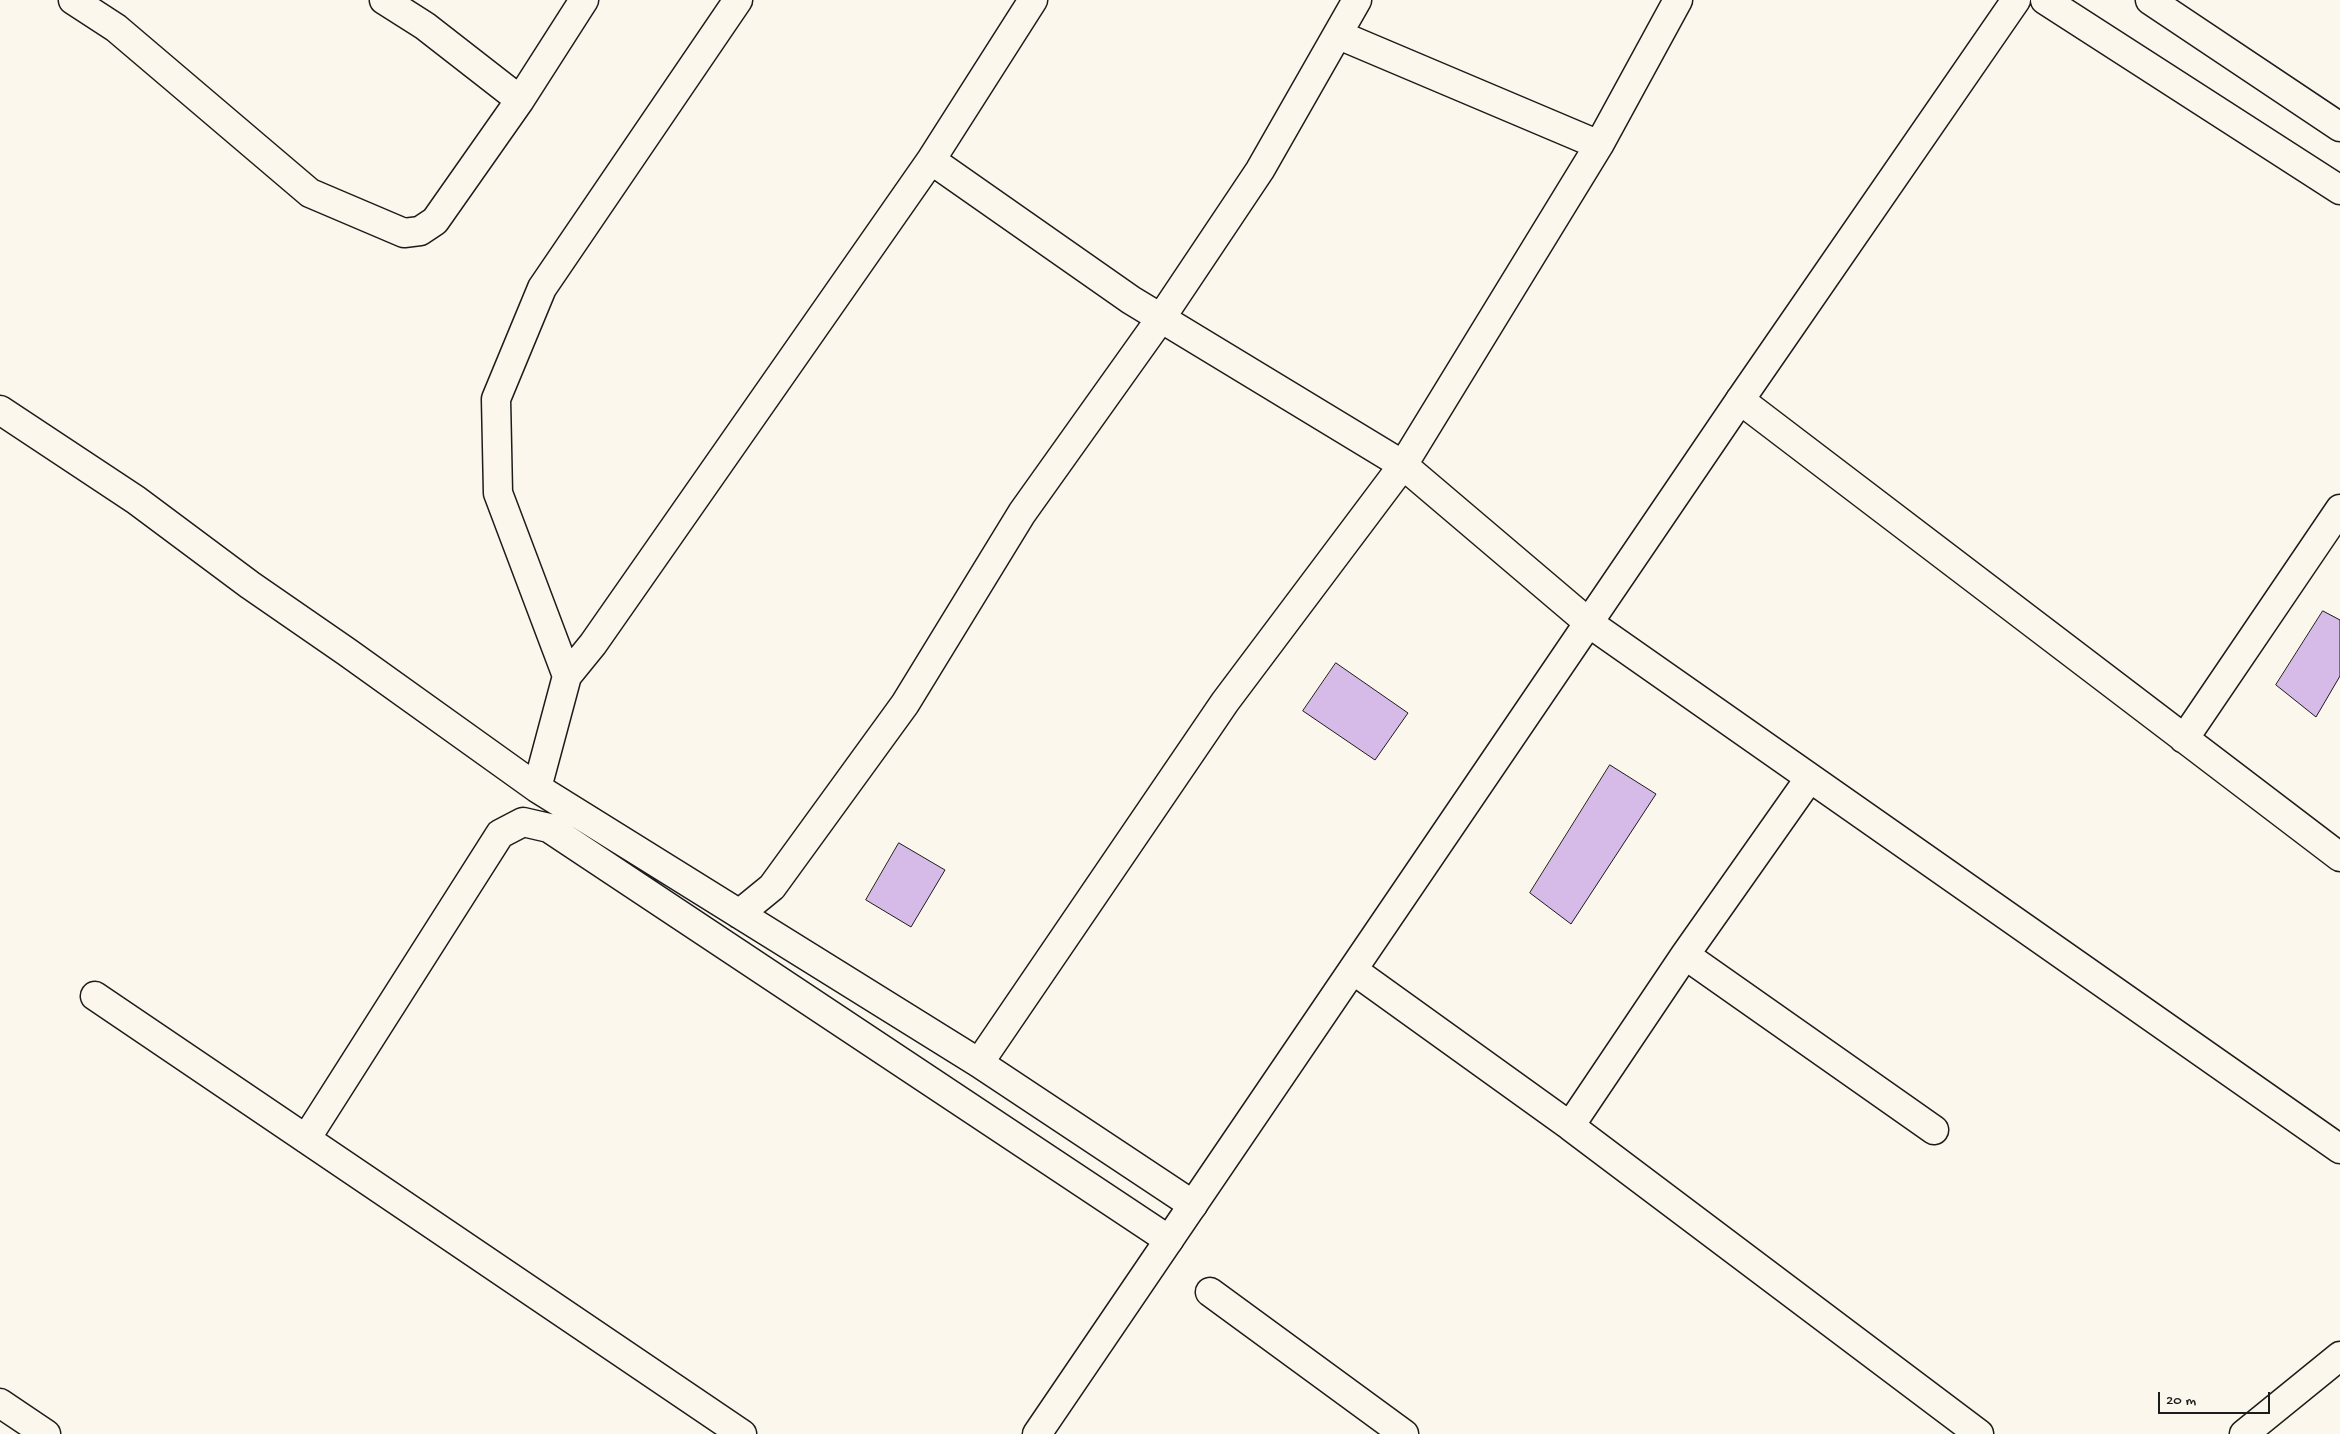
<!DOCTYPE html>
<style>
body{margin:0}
#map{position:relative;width:2340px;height:1434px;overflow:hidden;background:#fbf7ec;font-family:"Gochi Hand",sans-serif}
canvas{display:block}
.scale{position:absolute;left:2158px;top:1392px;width:112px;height:22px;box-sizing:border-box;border:2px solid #1c1c1c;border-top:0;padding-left:6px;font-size:15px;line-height:18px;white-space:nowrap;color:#1c1c1c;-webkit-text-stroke:4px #fbf7ec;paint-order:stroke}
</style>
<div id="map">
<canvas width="2340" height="1434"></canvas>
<div class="scale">20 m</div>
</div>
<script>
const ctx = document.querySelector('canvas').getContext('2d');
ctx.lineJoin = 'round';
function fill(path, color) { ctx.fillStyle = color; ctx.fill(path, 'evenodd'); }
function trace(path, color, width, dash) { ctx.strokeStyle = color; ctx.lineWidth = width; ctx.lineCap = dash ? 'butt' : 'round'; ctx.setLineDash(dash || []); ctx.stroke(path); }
const building = new Path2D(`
 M2323 611 2340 620V676L2316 717 2276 685Z
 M1336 663 1408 713 1375 760 1303 711Z
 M1610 765 1656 794 1571 924 1530 893Z
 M899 843 945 870 911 927 866 900Z`);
fill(building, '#d6bae8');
trace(building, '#1c1c1c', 1);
const street = new Path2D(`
 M73 0 116 28 310 193 404 233 420 231 435 221 520 100 584 0
 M384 0 425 26 520 100
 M1033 0 931 160 1131 300 1403 465 1589 623 2340 1149
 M1339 35 1599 145
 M1740 400 2340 857
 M0 410 136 500 250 585 347 652 537 788 979 1063 1193 1205
 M567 676 498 493 496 399 542 288 738 0
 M2184 739 2340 509
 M537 788 567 676 593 644 931 160
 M739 914 772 887 905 704 1022 513 1161 318 1260 170 1357 0
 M1685 955 1934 1130
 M1353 970 1570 1126 1979 1434
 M95 996 742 1434
 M979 1063 1225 702 1403 465 1599 145 1678 0
 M1570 1126 1685 955 1809 779
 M306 1139 500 834 523 822 549 828 1169 1240
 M1210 1292 1404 1434
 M0 1403 46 1434
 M2244 1434 2340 1356`);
const secondary = new Path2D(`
 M2045 0 2340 190
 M2150 0 2340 127
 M1037 1434 1740 400 2016 0`);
trace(street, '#1c1c1c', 31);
trace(secondary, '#1c1c1c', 31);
trace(street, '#fbf7ec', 28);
trace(secondary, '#fbf7ec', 28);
</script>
